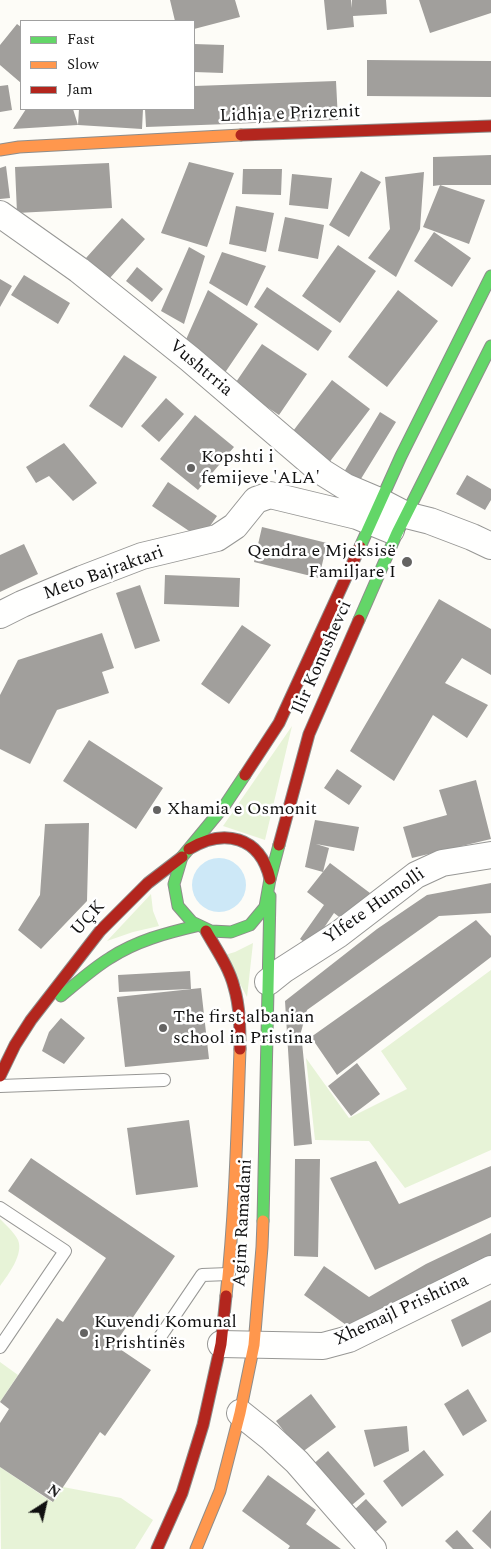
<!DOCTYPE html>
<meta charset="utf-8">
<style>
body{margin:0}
#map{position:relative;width:491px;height:1549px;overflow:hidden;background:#fdfcf7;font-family:Spectral,serif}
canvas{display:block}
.legend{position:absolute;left:20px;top:20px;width:175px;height:90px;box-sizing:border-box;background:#fff;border:1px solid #a0a0a0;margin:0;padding:6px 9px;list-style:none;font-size:15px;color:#111}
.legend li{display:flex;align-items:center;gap:10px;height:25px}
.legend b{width:25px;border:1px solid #a0a0a0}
.north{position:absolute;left:20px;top:1479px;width:50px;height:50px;-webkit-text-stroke:4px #fff;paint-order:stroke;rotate:35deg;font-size:14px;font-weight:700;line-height:20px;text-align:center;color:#111}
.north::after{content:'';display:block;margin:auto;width:18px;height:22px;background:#111;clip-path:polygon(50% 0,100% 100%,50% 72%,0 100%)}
</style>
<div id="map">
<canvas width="491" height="1549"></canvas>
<ul class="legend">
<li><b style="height:6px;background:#63d668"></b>Fast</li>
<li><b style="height:6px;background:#ff974d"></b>Slow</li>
<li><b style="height:6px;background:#b3261e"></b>Jam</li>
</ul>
<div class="north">N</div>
</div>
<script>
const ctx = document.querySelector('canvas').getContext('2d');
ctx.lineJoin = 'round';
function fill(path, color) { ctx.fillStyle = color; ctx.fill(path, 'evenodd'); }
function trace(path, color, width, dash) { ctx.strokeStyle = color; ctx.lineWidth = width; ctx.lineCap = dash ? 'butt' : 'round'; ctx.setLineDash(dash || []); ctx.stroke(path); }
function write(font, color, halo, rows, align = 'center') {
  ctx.font = font + ' Spectral,serif'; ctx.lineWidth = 5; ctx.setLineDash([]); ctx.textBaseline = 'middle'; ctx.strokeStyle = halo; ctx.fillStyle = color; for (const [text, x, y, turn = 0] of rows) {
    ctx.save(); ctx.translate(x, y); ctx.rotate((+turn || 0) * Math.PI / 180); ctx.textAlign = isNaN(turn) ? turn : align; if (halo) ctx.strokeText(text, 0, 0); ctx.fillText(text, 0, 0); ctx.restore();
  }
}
fill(new Path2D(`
 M292 726 265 840 223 826Z
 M151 894 153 911 159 926 133 932 107 941Z
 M253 943 247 997 225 955 235 952Z
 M491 970V1150L405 1188 369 1141 315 1140 306 1058 349 1118 407 1089 381 1051Z
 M0 1219C6 1225 14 1232 18 1240 24 1254 8 1275 0 1286Z
 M0 1362 18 1375 0 1402Z
 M0 1467 52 1502 63 1487 121 1498 153 1520 135 1549H1Z`), '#e7f3d7');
fill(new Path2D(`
 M192 885a27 27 0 1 1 54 0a27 27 0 1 1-54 0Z`), '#cde8f7');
fill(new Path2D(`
 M170 0H235L240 17 194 29V21H175Z
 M324 0H351L352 8V0H386L387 14 353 16 354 27 327 30Z
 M419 0H491V13L430 33Z
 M17 24 21 27V83L0 65V45Z
 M194 44 224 45 223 73 194 72Z
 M367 60 491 61V97L367 96Z
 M336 81 338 120 146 127 145 109H194V86Z
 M8 85 12 110 0 112V86Z
 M26 109H73L78 125 13 129Z
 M79 109H143L142 129 78 125Z
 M491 155V185H440L485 200 469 244 423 227 440 185 433 186V157Z
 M189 162 234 173 207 247 161 233Z
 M109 163 112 208 17 213 15 167Z
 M6 166 10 198 0 199V168Z
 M243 169H282L281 195 242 194Z
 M361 171 381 182 349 237 329 225Z
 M424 172 420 229 396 277 368 258 390 229 385 177Z
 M292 174 332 178 328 209 289 205Z
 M236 206 274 213 266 252 229 244Z
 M285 217 324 225 318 259 278 251Z
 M122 218 145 239 109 279 86 258Z
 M434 232 471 258 452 287 414 261Z
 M338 245 376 271 340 323 302 296Z
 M189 247 205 256 184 324 161 311Z
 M222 252 266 266 247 306 209 283Z
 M137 267 163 289 152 302 126 281Z
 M24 275 70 303 58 324 11 295Z
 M0 279 12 286 0 307Z
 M267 287 332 331 318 351 254 307Z
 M208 290 258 324 222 377 184 344Z
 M398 290 438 321 387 387 348 357Z
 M262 344 307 374 279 415 234 385Z
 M124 355 157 377 122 428 89 406Z
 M332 380 370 409 328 464 290 435Z
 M166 398 184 414 159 442 141 426Z
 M380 412 396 422 359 482 344 472Z
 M195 415 234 447 198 490 160 459Z
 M64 443 97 483 73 501 49 476 36 483 26 467Z
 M467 475 491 489V500L485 510 456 494Z
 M168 482 217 516 201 539 152 506Z
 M262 527 327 543 319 578 254 562Z
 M24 544 38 574 0 592V555Z
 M165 575 240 578 239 607 164 604Z
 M140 585 160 641 135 649 116 593Z
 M439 599 491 629V675L462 658 445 683 488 705 467 738 433 715 394 781 350 751Z
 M242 625 271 645 229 704 201 684Z
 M102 633 114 668 102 672 109 693 57 710 30 764 0 749V695L18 660Z
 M89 740 163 788 136 829 63 781Z
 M337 769 362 786 349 805 324 788Z
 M476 780 491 839 412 858 403 827 447 815 439 790Z
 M315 820 359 827 354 851 316 844 329 848 323 872 305 867Z
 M89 823 87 901 41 949 18 930 40 895 45 824Z
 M330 863 370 893 347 923 334 913 311 947 300 939 324 905 307 892Z
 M491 883V913L439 916 307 1010 301 1032 312 1144 294 1146 285 1001 377 929 427 895Z
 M476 920 491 936V957L337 1075 311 1037Z
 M190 971 191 989 119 992 118 975Z
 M201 988 209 1059 125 1067 117 997Z
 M61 1018 85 1038 64 1064 42 1051 49 1032Z
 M357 1063 380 1094 351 1116 328 1086Z
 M189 1120 198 1187 136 1195 127 1128Z
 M31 1158 175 1256 114 1345 151 1370 105 1436 100 1432 53 1502 0 1467V1423L9 1409 0 1402 57 1318 63 1322 106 1258 8 1191Z
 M295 1159H320L318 1257 294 1256Z
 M376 1161 399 1204 491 1166V1217L375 1270 330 1178Z
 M491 1233V1259L349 1327 304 1295 324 1266 369 1297 426 1264Z
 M491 1300V1332L462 1347 451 1320Z
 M468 1389 487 1421 463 1436 444 1404Z
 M311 1394 336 1427 301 1453 276 1421Z
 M407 1426 409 1451 374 1467 364 1430Z
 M424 1450 444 1475 402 1507 383 1481Z
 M328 1451 365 1494 346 1510 309 1468Z
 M268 1475 316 1510 306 1524 341 1549H288L290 1546 242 1511Z
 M366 1499 387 1522 372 1535 352 1512Z
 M491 1510V1549L472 1531Z
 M457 1530 474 1549H453L445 1541Z`), '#a19f9c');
const lane = new Path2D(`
 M0 1086 164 1080
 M0 1208 65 1251 0 1347
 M156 1343 202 1275 229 1274`);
const street = new Path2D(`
 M0 214 79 270 190 359 322 472 346 487 379 501 406 515 430 521 472 537 491 546
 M0 615 22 604 82 579 142 556 217 538 235 526 256 500 270 495 357 516 391 530
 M268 982 283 970 339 934 416 875 442 863 491 855
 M221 1344 323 1346 349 1339 491 1269
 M240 1413 270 1437 297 1462 373 1549`);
const fast = new Path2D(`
 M360 547 401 456 491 276
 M359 620 397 533 491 346
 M245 775 225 805 182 857 174 884 178 906 192 922 211 931 231 932 250 925 265 907 270 879 279 845
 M61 996C77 983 92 969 110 958 136 941 166 933 196 926
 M263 1221 270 896`);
const slow = new Path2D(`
 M0 150 19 147 241 135
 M226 1296C235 1214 237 1132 240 1049
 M196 1549 220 1491 240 1413 254 1345 262 1247 263 1221`);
const jam = new Path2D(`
 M241 135 491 126
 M245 775 279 723 360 547
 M279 845 309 734 359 620
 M189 849C224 828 260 836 270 879
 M206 931C216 949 229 967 234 987 240 1007 240 1028 240 1049
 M0 1076 15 1045 31 1020 100 931 148 883 182 857
 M157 1549 182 1493 203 1425 221 1344 226 1296`);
trace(lane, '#979795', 14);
trace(street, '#979795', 28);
trace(fast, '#8e8d8b', 13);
trace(slow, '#8e8d8b', 13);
trace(jam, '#8e8d8b', 13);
trace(lane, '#fffffe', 12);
trace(street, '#fffffe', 26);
trace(fast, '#63d668', 11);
trace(slow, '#ff974d', 11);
trace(jam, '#b3261e', 11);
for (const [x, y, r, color] of [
 [191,468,5,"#646362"],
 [407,562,6,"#646362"],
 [157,810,5,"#646362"],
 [163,1028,5,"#646362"],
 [84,1333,5,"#646362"]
]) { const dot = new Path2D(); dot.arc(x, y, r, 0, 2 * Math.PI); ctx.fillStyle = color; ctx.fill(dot); trace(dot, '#fff', 2); }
write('18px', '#111', '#fff', [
 ["Lidhja e Prizrenit",290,115,-2],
 ["Vushtrria",200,369,40],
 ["Meto Bajraktari",104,574,-20],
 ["Ilir Konushevci",323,658,-66],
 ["Ylfete Humolli",375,907,-35],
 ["UÇK",89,919,-48],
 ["Agim Ramadani",244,1223,-87],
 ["Xhemajl Prishtina",402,1311,-25]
]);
write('18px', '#111', '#fff', [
 ["Kopshti i",201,458],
 ["femijeve 'ALA'",201,479],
 ["Qendra e Mjeksisë",396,552,"right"],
 ["Familjare I",396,573,"right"],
 ["Xhamia e Osmonit",167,810],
 ["The first albanian",173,1018],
 ["school in Pristina",173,1039],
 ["Kuvendi Komunal",94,1323],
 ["i Prishtinës",94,1344]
], 'left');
</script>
